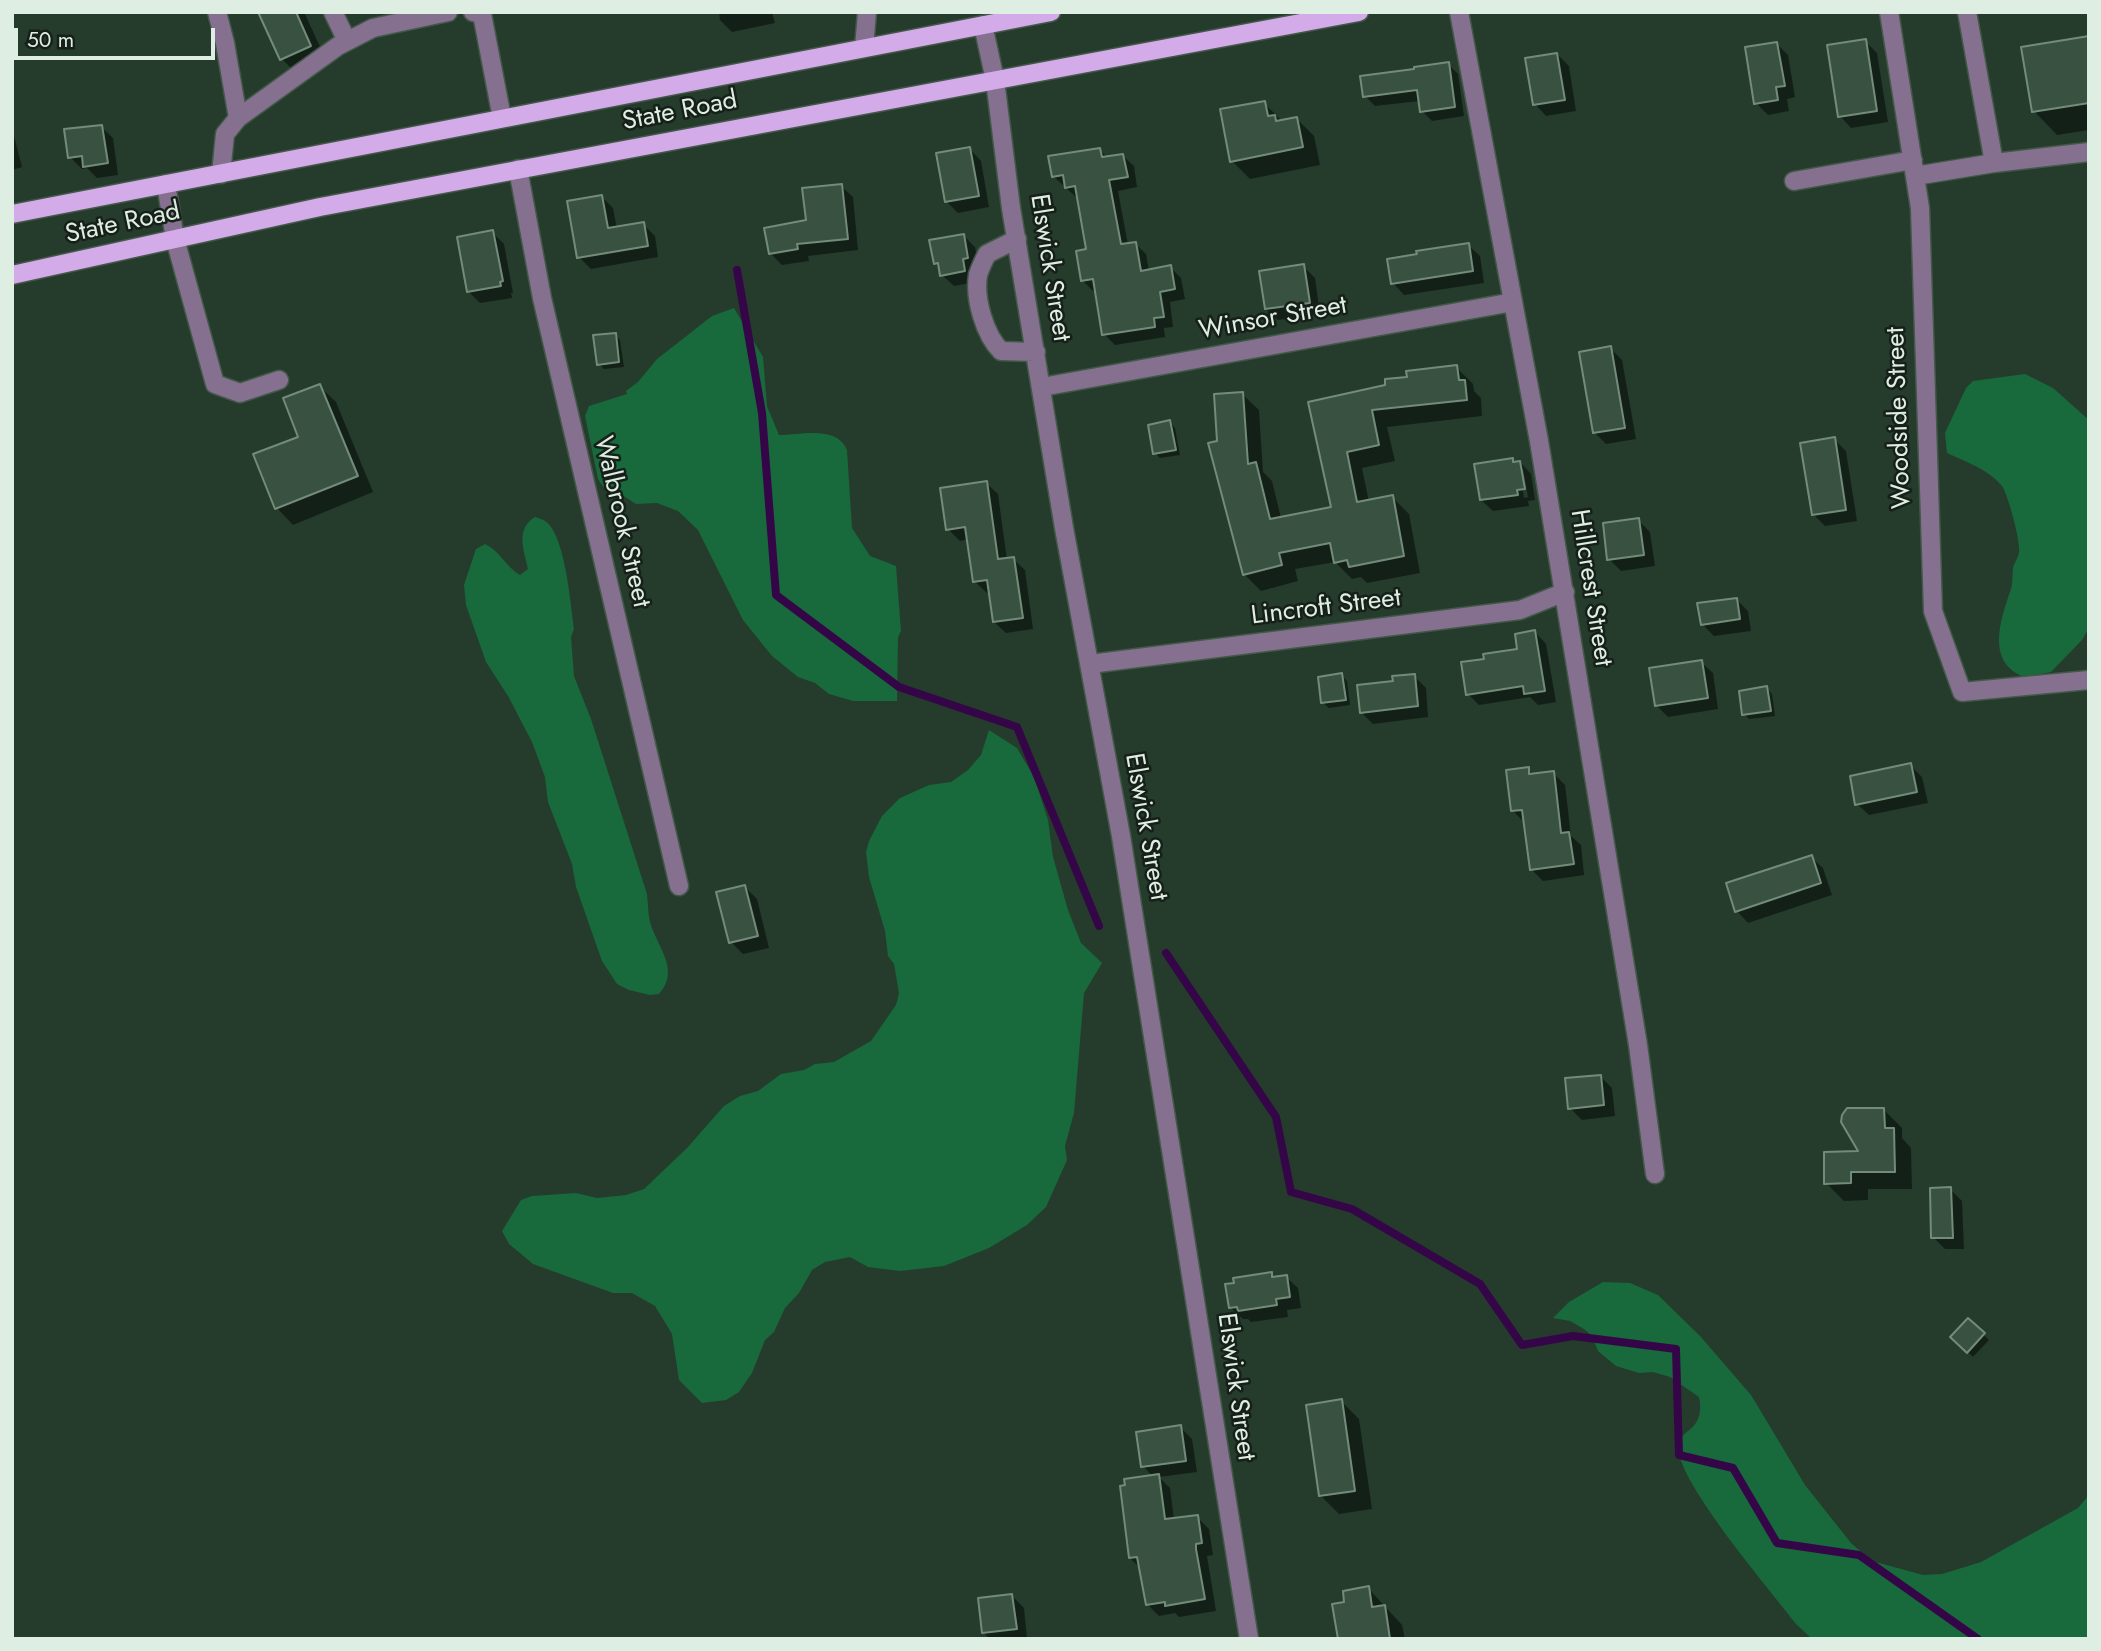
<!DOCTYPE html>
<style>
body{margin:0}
#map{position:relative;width:2101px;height:1651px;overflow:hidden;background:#253c2c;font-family:Jost,sans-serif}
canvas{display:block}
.frame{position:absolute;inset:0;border:14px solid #dfeee3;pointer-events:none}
.scale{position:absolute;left:14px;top:28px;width:201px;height:32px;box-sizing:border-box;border:4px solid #dfeee3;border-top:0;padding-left:9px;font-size:21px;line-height:24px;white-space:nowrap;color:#dfeee3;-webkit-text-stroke:5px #162019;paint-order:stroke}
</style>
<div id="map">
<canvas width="2101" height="1651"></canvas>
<div class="frame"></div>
<div class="scale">50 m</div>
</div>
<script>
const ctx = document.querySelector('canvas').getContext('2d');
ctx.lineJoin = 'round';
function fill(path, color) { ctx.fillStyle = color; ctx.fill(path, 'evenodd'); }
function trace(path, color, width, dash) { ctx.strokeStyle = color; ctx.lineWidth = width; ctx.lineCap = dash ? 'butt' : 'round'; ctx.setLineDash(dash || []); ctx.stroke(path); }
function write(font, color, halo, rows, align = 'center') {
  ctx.font = font + ' Jost,sans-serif'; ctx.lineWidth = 5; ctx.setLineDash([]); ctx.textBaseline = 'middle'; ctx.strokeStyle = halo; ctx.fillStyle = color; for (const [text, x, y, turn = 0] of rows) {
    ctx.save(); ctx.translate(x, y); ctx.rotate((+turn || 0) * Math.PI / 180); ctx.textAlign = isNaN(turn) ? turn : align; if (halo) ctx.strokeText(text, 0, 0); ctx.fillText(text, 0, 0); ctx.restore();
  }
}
fill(new Path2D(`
 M734 308 763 357 767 406 779 435C801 435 837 425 847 450L852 528 870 556 896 566 901 631 898 637 897 701H853L829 694 815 683 798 677 772 656 743 620 698 530 678 511 657 503 636 504 622 495 606 491 598 479 585 416 589 406 627 394 626 391 638 382 657 359 712 316Z
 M2025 374 2053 388 2089 420V628L2082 640 2051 672 2024 677C1985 662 2001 618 2011 589 2013 582 2012 575 2013 568 2014 563 2018 558 2019 553 2021 542 2008 495 2002 486 1988 469 1966 462 1947 453L1945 433 1966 388 1973 381Z
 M535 517C538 518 542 519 545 521 565 533 571 606 574 629L571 637 574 676 591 719 647 894C648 903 648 913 650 922 657 947 681 970 659 994L650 995 629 990 617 984 602 961 576 887 572 864 548 802 545 777 532 742 508 696 486 662 466 605 464 585 476 549 485 544C500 551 506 567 520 575L528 569C524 550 515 529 535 517Z
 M989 730 1017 748 1034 777 1048 820 1053 857 1068 910 1081 943 1102 963 1084 993 1074 1113 1065 1146 1067 1160 1046 1207 1027 1225 989 1248 944 1266 900 1271 868 1267 850 1257 825 1262 812 1270 799 1293 785 1308 774 1332 765 1340 752 1373 739 1392 726 1400 702 1403 679 1380 672 1334 655 1306 632 1293H613L533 1264 509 1244 502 1231 521 1200 532 1196 576 1193 597 1198 626 1195 644 1189 687 1148 724 1106 740 1096 758 1091 781 1074 804 1070 815 1064 834 1062 871 1041 896 1005 899 993 894 964 888 956 885 931 869 877 866 852 869 841 882 816 900 798 929 785 951 782 968 770 981 755Z
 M1603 1282 1630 1283 1658 1295 1700 1336 1751 1395 1805 1485 1851 1543 1872 1561 1923 1575 1942 1574 1981 1562 2078 1508 2089 1495V1639H1812L1796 1624C1771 1591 1678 1483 1678 1447 1678 1428 1706 1433 1699 1397L1670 1377 1653 1372 1639 1373 1616 1366 1598 1351 1592 1336 1584 1329 1570 1321 1553 1318 1569 1302Z`), '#18693c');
fill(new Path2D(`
 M260 12H304L328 64 300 77 282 59Z
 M719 12H772L775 23 732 32 720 20Z
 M2089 37V130L2057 135 2034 111Z
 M1865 41 1877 53 1888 122 1851 128 1840 116Z
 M1777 44 1788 55 1795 97 1787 99 1789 111 1768 115 1756 103Z
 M1557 54 1569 66 1576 111 1546 116 1535 104Z
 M1448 64 1458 74 1464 116 1432 121 1422 111 1420 101 1375 106 1365 96Z
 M1264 103 1282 121 1296 118 1314 136 1320 165 1250 179 1232 161Z
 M101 127 113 138 118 175 97 178 87 168 82 169 70 157Z
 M12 128 22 167 12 170Z
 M970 149 981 161 989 207 958 213 946 201Z
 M1100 150 1108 158 1123 156 1134 166 1137 187 1118 191 1128 245 1136 244 1146 254 1149 271 1170 267 1181 278 1185 299 1170 302 1173 327 1164 328 1165 337 1115 345 1104 334 1097 290 1093 291 1082 280 1089 251 1077 198 1053 176Z
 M841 186 853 197 858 250 808 256 809 261 782 265 770 253 808 221Z
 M602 197 613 208 617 229 643 224 655 236 658 257 591 269 579 257Z
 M492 232 504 244 513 293H511L512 298 480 303 468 291Z
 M963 235 975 247 979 270 976 282 954 286 942 275 940 268 935 263Z
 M1468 245 1480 256 1484 283 1404 295 1393 283Z
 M1303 266 1315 278 1320 314 1278 320 1266 309Z
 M615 334 620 340 624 367 604 369 599 364Z
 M1610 348 1622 360 1636 439 1606 444 1594 432Z
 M1456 367 1473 384 1474 391 1481 398 1482 416 1387 427 1395 461 1362 468 1369 502 1392 497 1409 514 1420 573 1367 583 1361 577 1352 579 1335 562 1295 569 1298 581 1261 591 1244 574 1219 443 1242 394 1259 410 1263 472 1272 481 1281 518 1333 509 1310 403 1387 386 1409 378Z
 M319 386 336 402 373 492 293 525 277 508 256 455 300 438Z
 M1170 422 1175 428 1180 455 1160 458 1155 453Z
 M1834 439 1846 451 1857 521 1825 526 1813 514Z
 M1513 459 1516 463 1520 462 1531 474 1535 500 1528 501 1529 506 1493 511 1481 500ZM1520 469H1523L1528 497 1524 498Z
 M986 483 998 494 1007 560 1013 559 1025 570 1033 629 1006 633 994 622 990 593H987L975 582 968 539 960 541 948 529Z
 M1638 520 1650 532 1655 566 1621 571 1609 559Z
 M1736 599 1748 611 1751 631 1714 636 1702 624Z
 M1535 632 1546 644 1556 702 1538 705 1530 697 1479 705 1468 694 1486 660 1519 650Z
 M1701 662 1713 673 1718 709 1668 717 1656 705Z
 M1341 675 1347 681 1350 705 1329 708 1323 703Z
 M1414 676 1426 688 1428 717 1373 724 1361 712 1395 683Z
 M1767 688 1772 694 1775 716 1749 719 1744 714Z
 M1910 765 1922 777 1928 803 1869 815 1857 804Z
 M1528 769 1534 775 1553 773 1565 785 1571 836 1581 845 1584 875 1543 881 1531 869 1524 822 1512 810Z
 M1811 857 1823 868 1832 895 1748 923 1737 911Z
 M745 887 757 899 769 948 743 954 731 942Z
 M1600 1076 1612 1088 1615 1116 1582 1120 1570 1108Z
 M1884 1110 1902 1128V1138L1911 1148 1912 1189H1868V1200L1844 1201 1826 1183 1861 1153Z
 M1950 1189 1962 1201 1964 1249H1945L1933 1237Z
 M1271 1274 1275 1278 1286 1277 1298 1288 1301 1308 1287 1310 1288 1317 1251 1322 1248 1319H1243L1231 1308Z
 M1968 1320 1989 1340 1973 1357 1952 1337Z
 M1341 1401 1359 1419 1372 1509 1339 1514 1321 1496Z
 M1180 1427 1192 1439 1197 1472 1159 1477 1170 1488 1174 1520 1197 1517 1209 1529 1213 1555 1207 1556 1216 1611 1179 1617 1175 1613 1159 1616 1147 1604 1140 1568 1130 1558 1153 1477 1143 1466Z
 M1368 1588 1402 1625 1405 1639H1340L1346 1604Z
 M1012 1596 1024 1608 1027 1639H990L984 1633Z`), '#0007');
trace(new Path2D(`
 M737 270 762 413 776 595 899 687 1017 727 1099 926
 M1166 953 1276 1117 1291 1192 1352 1209 1480 1284 1522 1345 1573 1336 1676 1349 1679 1455 1733 1468 1777 1543 1859 1555 1978 1639`), '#350647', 8);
const building = new Path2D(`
 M258 12H296L311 46 280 60Z
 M2089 36V103L2032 112 2021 47Z
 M1866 39 1877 111 1838 117 1827 45Z
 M1777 42 1785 86 1776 87 1778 100 1754 104 1745 47Z
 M1557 53 1565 100 1533 105 1525 58Z
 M1449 62 1455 107 1420 112 1417 90 1363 97 1360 76 1414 69V67Z
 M1265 101 1268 116 1275 115 1276 121 1297 117 1303 147 1230 162 1220 109Z
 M102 125 108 163 83 167 82 156 68 158 64 129Z
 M970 147 979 196 945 202 936 153Z
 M1100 148 1102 157 1123 154 1128 177 1109 180 1121 244 1136 242 1141 271 1171 265 1175 289 1160 292 1164 317 1154 318 1155 327 1102 335 1093 279 1081 281 1076 251 1086 249 1075 186 1065 188 1063 175 1052 177 1048 156Z
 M842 184 848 239 797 244 798 249 769 254 764 228 806 220 802 188Z
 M602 195 608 228 644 222 648 246 577 258 567 201Z
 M493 230 503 281 500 282 501 286 467 292 457 237Z
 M964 234 968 258 963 259 965 271 940 276 938 263 934 264 929 240Z
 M1469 243 1473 271 1391 284 1387 259 1417 254 1416 251Z
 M1304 264 1310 303 1265 309 1259 271Z
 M616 333 619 362 597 365 593 335Z
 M1611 346 1625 428 1593 433 1579 352Z
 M1457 365 1459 380H1465L1467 400 1372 410 1379 445 1347 452 1357 502 1393 495 1404 556 1349 567 1347 560 1334 563 1330 543 1279 553 1282 565 1243 575 1208 443 1217 441 1214 394 1243 392 1248 464 1256 462 1270 519 1331 507 1308 402 1385 385V379L1407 377 1406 371Z
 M320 384 358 476 275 509 253 454 298 437 283 398Z
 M1170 420 1176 450 1153 454 1148 425Z
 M1835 437 1846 510 1812 515 1800 443Z
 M1513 458V462L1520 461 1525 489 1517 490 1518 495 1480 500 1474 464Z
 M987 481 998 559 1014 557 1023 618 993 622 987 580 973 582 965 527 946 530 940 488Z
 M1639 518 1644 555 1607 560 1603 523Z
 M1737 598 1740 619 1701 625 1697 603Z
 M1535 630 1545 691 1524 694 1523 686 1466 695 1461 662 1484 659 1483 654 1517 649 1515 634Z
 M1702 660 1708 698 1655 706 1649 668Z
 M1342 673 1346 700 1321 703 1318 677Z
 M1415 674 1418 706 1360 713 1357 685 1393 681 1392 676Z
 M1767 686 1771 711 1742 715 1739 691Z
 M1911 763 1917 792 1855 805 1850 776Z
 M1529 767V774L1554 771 1561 833 1569 832 1574 864 1530 870 1522 810 1511 811 1506 770Z
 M1812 855 1821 883 1735 912 1726 883Z
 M745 885 758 936 729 943 716 892Z
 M1601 1075 1604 1105 1568 1109 1565 1078Z
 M1847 1108H1884L1885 1128H1894L1895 1172H1851V1183L1824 1184V1152L1858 1151 1841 1122 1842 1115Z
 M1951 1187 1953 1238H1931L1930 1188Z
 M1272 1272V1277L1287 1275 1290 1297 1276 1299 1277 1305 1238 1311 1237 1307 1229 1308 1225 1284 1234 1283 1233 1278Z
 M1968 1318 1985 1333 1967 1353 1950 1337Z
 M1342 1399 1355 1491 1319 1496 1306 1405Z
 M1181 1425 1186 1461 1141 1467 1136 1432Z
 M1159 1474 1165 1519 1198 1515 1202 1543 1196 1544V1549L1205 1599 1165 1606V1602L1146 1605 1137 1557 1129 1558 1120 1486 1125 1485 1124 1479Z
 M1369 1586 1372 1607 1385 1605 1390 1639H1338L1332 1604 1344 1602 1343 1591Z
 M1012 1594 1017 1629 982 1633 978 1598Z`);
fill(building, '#395140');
trace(building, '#728c79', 2);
const minor = new Path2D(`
 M217 12 225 43 238 118
 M333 12 347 41
 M473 12 482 14 502 118
 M1459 12 1539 441 1638 1045 1655 1174
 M1889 12 1920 208 1933 611 1962 692 2089 680
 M983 25 995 80 1011 208 1064 528 1121 836 1249 1639
 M864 48 867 12
 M1994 163 2089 152
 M518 169 542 298 679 886
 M221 174 225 134 238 118 338 46 373 28 448 12
 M1915 176 1994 163 1967 12
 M1794 181 1913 160
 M166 184 175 239 215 384 240 393 279 380
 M1017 239 987 254C984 260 980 268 978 275 974 299 985 335 1001 351L1036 352
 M1042 387 1513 302
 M1090 664 1520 610 1565 592`);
const major = new Path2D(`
 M12 214 1051 12
 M12 275 320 207 1359 12`);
trace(minor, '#435849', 21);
trace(major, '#435849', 21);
trace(minor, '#85718f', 18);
trace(major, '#d4abe9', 18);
write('26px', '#dfeee3', '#162019', [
 ["State Road",680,112,-11],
 ["State Road",123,224,-12],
 ["Elswick Street",1049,268,81],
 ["Winsor Street",1273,319,-10],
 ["Woodside Street",1900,418,-92],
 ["Walbrook Street",621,522,77],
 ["Hillcrest Street",1590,588,81],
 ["Lincroft Street",1326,608,-7],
 ["Elswick Street",1145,827,80],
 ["Elswick Street",1235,1387,82]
]);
</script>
